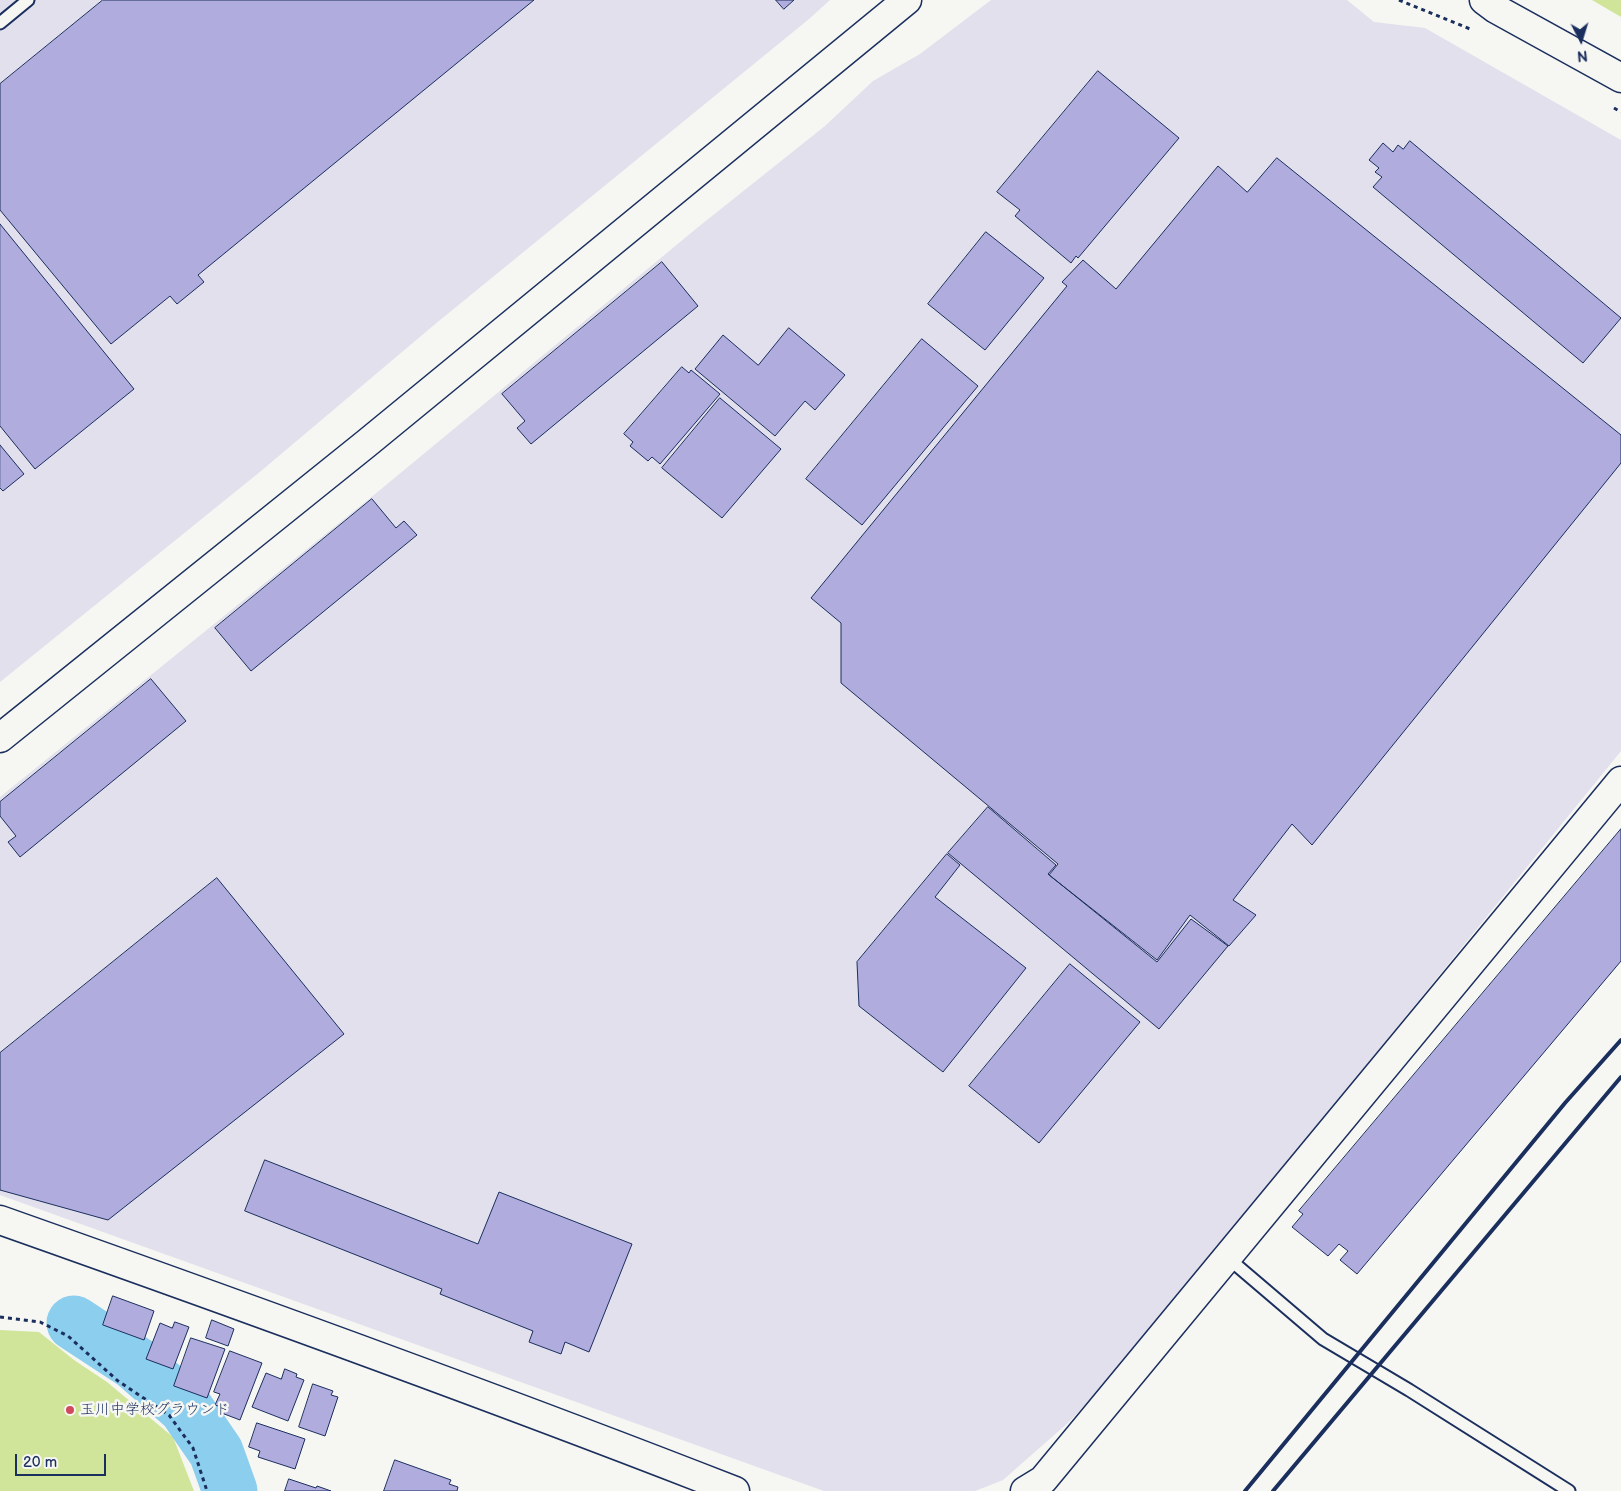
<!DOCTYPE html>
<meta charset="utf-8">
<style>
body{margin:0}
#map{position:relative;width:1621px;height:1491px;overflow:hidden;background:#f6f6f2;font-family:"Balsamiq Sans",sans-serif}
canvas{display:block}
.north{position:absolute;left:1556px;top:15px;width:50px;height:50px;-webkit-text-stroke:4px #f6f6f2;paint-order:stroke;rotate:175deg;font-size:14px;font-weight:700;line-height:20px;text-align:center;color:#1b2f5e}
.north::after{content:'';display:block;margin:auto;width:18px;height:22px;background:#1b2f5e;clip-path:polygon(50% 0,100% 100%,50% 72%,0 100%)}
.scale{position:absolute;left:15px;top:1454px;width:91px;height:22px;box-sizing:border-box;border:2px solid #1b2f5e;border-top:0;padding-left:6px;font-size:15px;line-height:18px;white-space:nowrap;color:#1b2f5e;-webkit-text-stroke:4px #f6f6f2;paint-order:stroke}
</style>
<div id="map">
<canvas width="1621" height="1491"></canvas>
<div class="north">N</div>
<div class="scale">20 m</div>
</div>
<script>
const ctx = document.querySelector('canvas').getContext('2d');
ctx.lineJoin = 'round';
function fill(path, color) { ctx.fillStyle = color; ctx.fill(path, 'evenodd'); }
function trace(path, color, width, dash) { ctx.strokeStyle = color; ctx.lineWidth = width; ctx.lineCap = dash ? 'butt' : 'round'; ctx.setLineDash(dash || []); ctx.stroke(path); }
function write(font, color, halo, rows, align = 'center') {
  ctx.font = font + ' "Balsamiq Sans","Klee One",sans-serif'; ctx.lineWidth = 5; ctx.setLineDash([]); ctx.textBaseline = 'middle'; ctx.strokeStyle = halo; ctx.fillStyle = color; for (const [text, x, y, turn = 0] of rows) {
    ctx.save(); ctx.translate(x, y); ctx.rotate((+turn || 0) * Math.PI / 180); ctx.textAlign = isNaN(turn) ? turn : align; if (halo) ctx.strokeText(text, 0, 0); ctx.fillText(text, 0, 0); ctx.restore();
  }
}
fill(new Path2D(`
 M0 0H830L809 19 434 325 261 471 0 682Z
 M991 0H1347L1374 22 1425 28 1621 140V751L1133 1353 1069 1422 1003 1480 975 1491H824L0 1195V797L380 490 697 228 825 126 873 81 920 54Z`), '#e1e0ec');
fill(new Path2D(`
 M1592 0H1621V17Z
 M0 1330 39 1332 74 1360 107 1382 173 1437 194 1491H0Z`), '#d0e599');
trace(new Path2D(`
 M74 1323 135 1363 185 1407 216 1452 230 1491`), '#8cceed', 55);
const building = new Path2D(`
 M103 0H534L198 275 204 282 177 304 170 296 111 344 0 210V84Z
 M776 0H794L784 9Z
 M1098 71 1179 138 1078 258 1076 256 1071 263 1015 216 1020 210 997 192Z
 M1410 141 1621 318 1583 363 1373 187 1382 177 1375 172 1379 168 1369 160 1383 143 1393 152 1398 145 1403 149Z
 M1277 158 1621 435V463L1312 845 1292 824 1233 900 1256 915 1229 946 1190 915 1157 960 1049 875 1058 864 841 683V623L811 598 1067 286 1062 282 1083 260 1116 289 1218 166 1247 192Z
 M0 224 134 389 35 469 0 426Z
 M986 232 1044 278 985 350 928 304Z
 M662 262 698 306 531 444 517 428 525 421 502 394Z
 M789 328 845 375 815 410 805 401 775 436 695 369 723 335 758 365Z
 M922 339 978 386 862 525 806 479Z
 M682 367 689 373 691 370 720 394 660 464 652 457 648 461 630 446 633 442 624 434Z
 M720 398 781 449 722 518 662 468Z
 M0 445 24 474 3 491 0 488Z
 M372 499 396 528 404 521 417 535 251 671 215 628Z
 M151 679 186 721 20 857 8 842 16 836 0 816V802Z
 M988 807 1056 865 1048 874 1157 962 1191 919 1228 946 1159 1029 948 853Z
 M1621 829V961L1357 1274 1340 1260 1348 1251 1339 1244 1328 1256 1292 1227 1303 1214 1299 1211Z
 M947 854 960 865 935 897 1026 968 943 1072 859 1006 857 962Z
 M217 878 344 1034 108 1220 0 1190V1053Z
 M1070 964 1140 1022 1039 1143 969 1086Z
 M265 1160 478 1244 499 1192 632 1244 589 1352 565 1342 561 1354 529 1342 533 1331 440 1294 442 1289 245 1211Z
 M113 1296 154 1311 144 1340 103 1325Z
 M212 1320 234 1329 228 1346 206 1338Z
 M175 1322 189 1327 173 1369 146 1359 160 1323 172 1328Z
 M191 1338 225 1349 207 1398 174 1386Z
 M230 1351 262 1363 240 1420 219 1412 221 1407 215 1405 220 1394 214 1392Z
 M285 1369 297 1374 296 1377 304 1380 288 1421 252 1407 266 1373 281 1379Z
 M313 1384 333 1391 331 1395 338 1397 325 1436 299 1427Z
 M257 1423 305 1439 295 1469 258 1457 260 1451 249 1447Z
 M395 1460 451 1480 449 1484 458 1487 457 1491H384Z
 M289 1479 316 1488 317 1486 331 1491H285Z`);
fill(building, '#b0acdd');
trace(building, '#1b2f5e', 1);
const service = new Path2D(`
 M0 23 28 0
 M1228 1258 1323 1339 1409 1390 1569 1491`);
const tertiary = new Path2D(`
 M0 738 367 443 907 0
 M0 1220C246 1307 492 1396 735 1491
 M1025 1491 1043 1480 1621 781`);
const primary = new Path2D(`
 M1484 0 1496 9 1621 78`);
trace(service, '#1b2f5e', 15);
trace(tertiary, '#1b2f5e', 31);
trace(primary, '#1b2f5e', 31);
trace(new Path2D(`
 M1399 0 1470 29
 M1614 108 1621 112
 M0 1317 40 1322 68 1336 118 1381 169 1415 193 1448 207 1491`), '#1b2f5e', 3, [4, 4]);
trace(service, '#f6f6f2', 11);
trace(tertiary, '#f6f6f2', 28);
trace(primary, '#f6f6f2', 28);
trace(new Path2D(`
 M1245 1491 1565 1103 1621 1040
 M1273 1491 1621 1077`), '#1b2f5e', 4);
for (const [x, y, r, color] of [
 [70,1410,5,"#d1495b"]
]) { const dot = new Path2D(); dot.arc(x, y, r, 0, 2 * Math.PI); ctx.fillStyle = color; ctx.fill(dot); trace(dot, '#f6f6f2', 2); }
write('15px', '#1b2f5e', '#f6f6f2', [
 ["玉川中学校グラウンド",80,1410]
], 'left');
</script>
